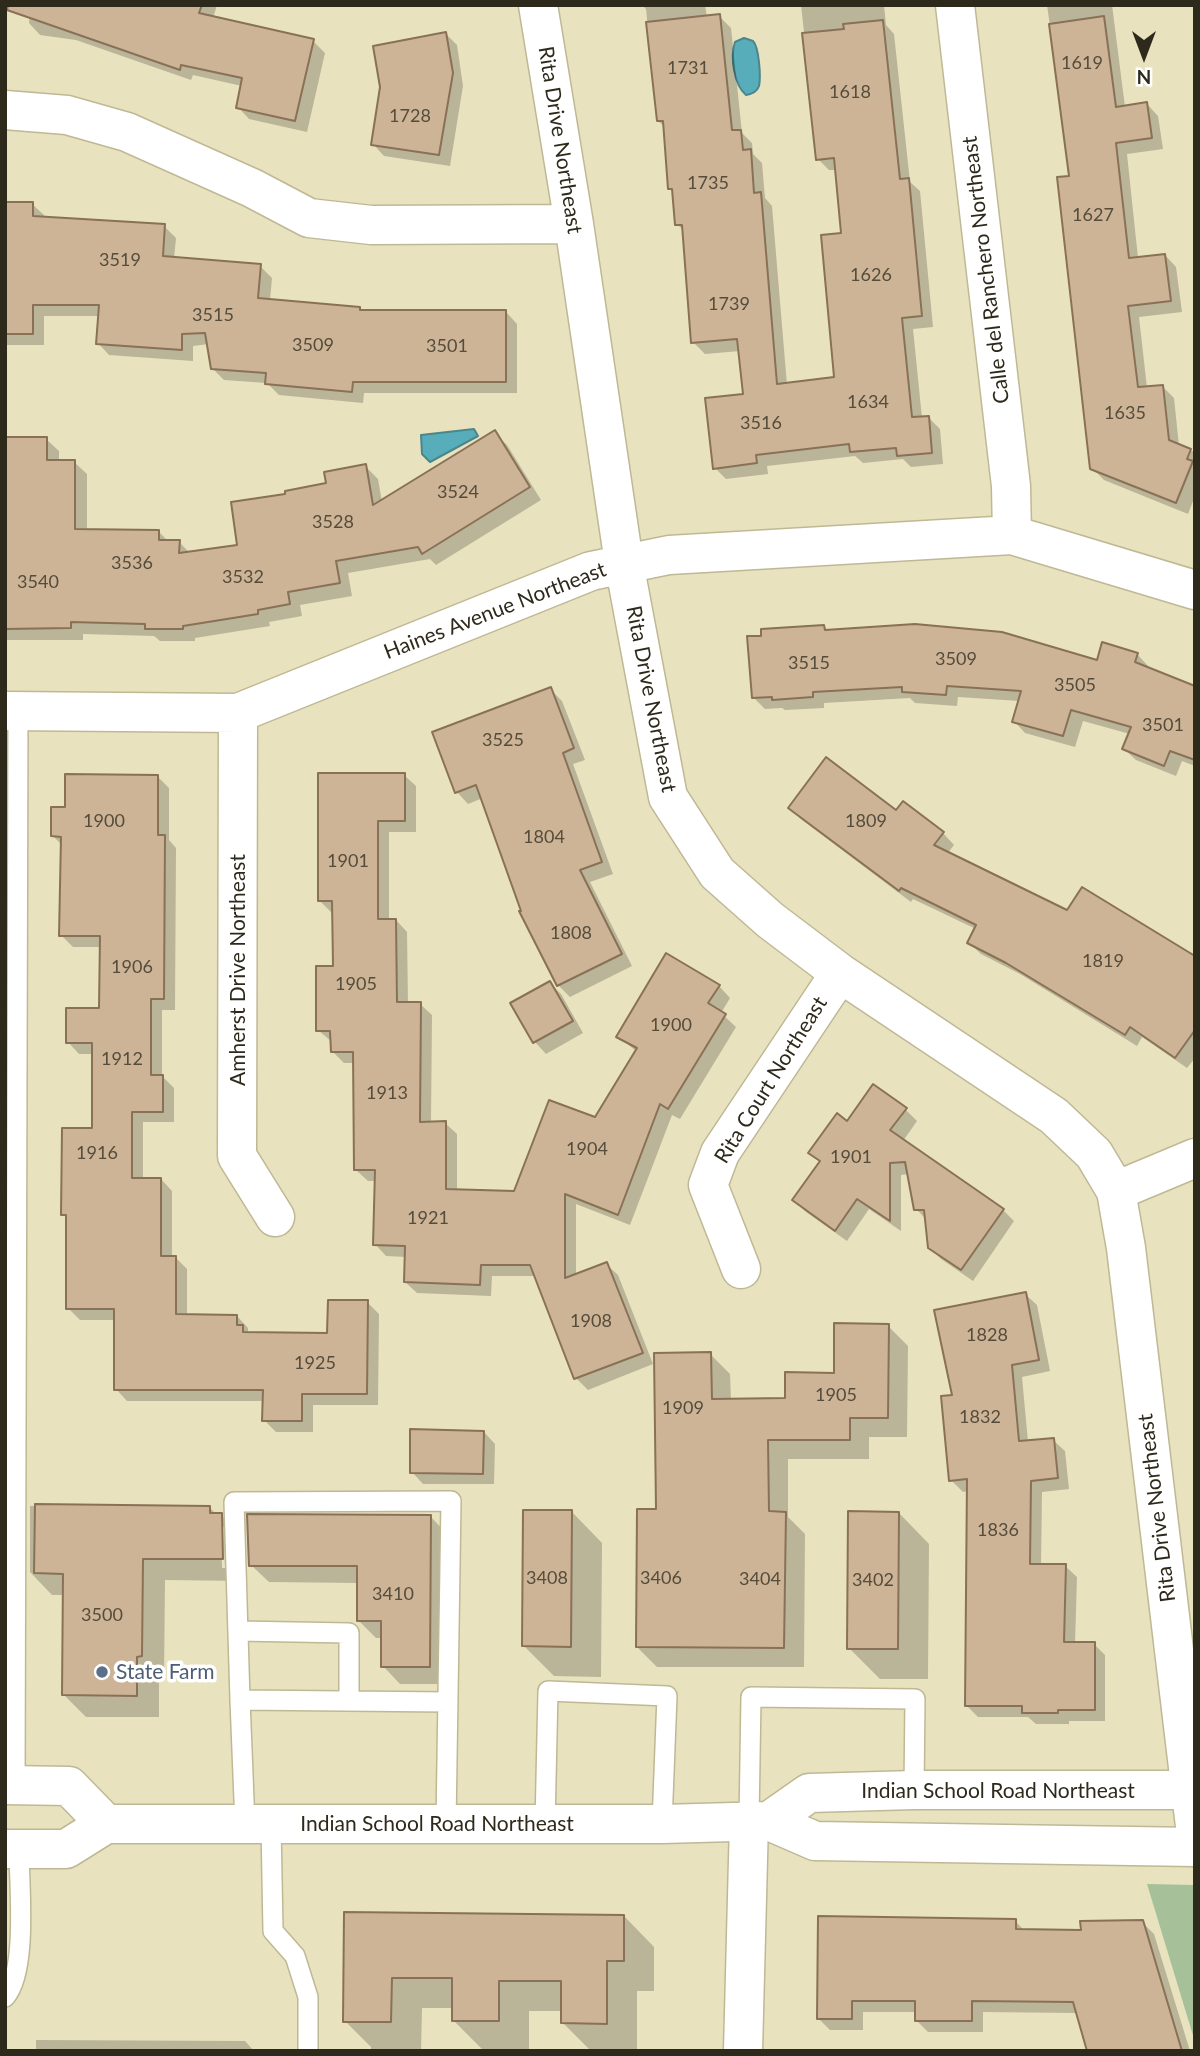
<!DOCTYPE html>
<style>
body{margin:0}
#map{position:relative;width:1200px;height:2056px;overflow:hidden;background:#e9e2be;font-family:Lato,sans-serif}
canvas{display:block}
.frame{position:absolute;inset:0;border:7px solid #2d2a1c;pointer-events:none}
.north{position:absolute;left:1109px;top:21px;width:70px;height:70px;-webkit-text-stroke:5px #fff;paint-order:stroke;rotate:180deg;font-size:19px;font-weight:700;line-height:28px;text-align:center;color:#2d2a1c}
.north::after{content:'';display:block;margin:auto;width:24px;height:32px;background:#2d2a1c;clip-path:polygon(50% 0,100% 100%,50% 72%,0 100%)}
</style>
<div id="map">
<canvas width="1200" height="2056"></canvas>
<div class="frame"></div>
<div class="north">N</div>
</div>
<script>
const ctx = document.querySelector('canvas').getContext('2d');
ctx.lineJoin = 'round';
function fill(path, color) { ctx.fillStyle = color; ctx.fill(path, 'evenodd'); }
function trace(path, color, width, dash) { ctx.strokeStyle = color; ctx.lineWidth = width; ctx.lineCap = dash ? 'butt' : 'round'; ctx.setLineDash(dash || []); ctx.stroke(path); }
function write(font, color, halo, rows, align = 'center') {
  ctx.font = font + ' Lato,sans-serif'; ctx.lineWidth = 7; ctx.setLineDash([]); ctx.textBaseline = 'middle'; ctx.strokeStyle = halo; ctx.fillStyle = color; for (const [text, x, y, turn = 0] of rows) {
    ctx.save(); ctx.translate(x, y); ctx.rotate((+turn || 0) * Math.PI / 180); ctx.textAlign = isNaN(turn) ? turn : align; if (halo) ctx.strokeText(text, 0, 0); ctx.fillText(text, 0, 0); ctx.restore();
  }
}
fill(new Path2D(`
 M1147 1884 1195 1885V2042Z`), '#a6c19a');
const water = new Path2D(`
 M744 38 753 41C759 47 761 77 759 86 757 92 752 94 746 95 734 85 730 57 735 42Z
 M474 429 478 436 430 462 422 454 421 435Z`);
fill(water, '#57aeba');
trace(water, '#4a868b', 2);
fill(new Path2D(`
 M31 5H217L213 18 313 41 325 53 307 132 249 119 238 107 242 86 193 75 191 80 76 40 40 35 29 23Z
 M642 5H705L707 17 719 16 731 28 742 133 752 143 753 154 762 163 765 198 772 206 787 385 836 379 843 234 837 170H829L818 159 801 5H884L886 25 894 34 910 182 920 191 933 327 913 329 922 418 928 417 940 429 943 464 911 467 903 459 863 463 855 456 767 466 768 474 726 479 715 468 745 395 740 351 705 354 693 342 684 231 677 224 674 193 670 189 666 128 658 121 646 9Z
 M1047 5H1112L1125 107 1147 104 1158 116 1163 149 1127 154 1138 258 1165 255 1176 267 1182 312 1139 317 1147 388 1162 386 1174 398 1179 446 1195 452V496L1188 514 1104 480 1092 468 1071 177Z
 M445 33 457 45 463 86 450 166 384 156 373 144Z
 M5 204H32L44 215V218L164 226 176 238 174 259 260 266 272 278 270 300 359 308 363 312H506L517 324V393H364L363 403 279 395 267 383 224 380 212 368 209 344 193 346V361L109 355 98 343 100 316H44V345H5Z
 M494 433 507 445 541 500 436 565 430 559 348 573 352 596 300 605 302 616 269 622 270 626 195 638V641H160L154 636 83 634V640H5V439H46L59 451V462H74L87 474V531L159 532 169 542H179L190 553 239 546 287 496 328 485 365 466 378 479 382 502Z
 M824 626 829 632 1098 662 1137 654 1148 666 1147 669 1195 688V766L1182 761 1176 776 1136 760 1124 749 1130 734 1083 721 1075 747 1025 733 1014 721 1020 701 958 697 957 706 915 703 910 698 824 703V708L785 710 782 708 765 709 753 697Z
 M550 689 562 701 585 760 573 764 613 874 590 882 632 966 570 997 558 985 521 912 483 798 468 804 457 792Z
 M404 775 416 786V832H389V920H396L407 932 408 1004H420L432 1015 431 1123H445L457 1134V1191L515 1193 596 1119 637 1052 618 1036 719 986 730 998 721 1013 736 1027 680 1119 672 1115 630 1225 576 1204V1276L606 1264 618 1275 653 1364 588 1390 576 1378 536 1276H492L491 1296 417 1293 405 1282 406 1257 386 1256 375 1244 377 1181H368L356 1170 355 1063H344L332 1051V1042L318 1030 334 968V912H331L319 900Z
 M157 776 169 788V840L176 848 175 1010H162V1076L174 1088V1122H143V1179H161L172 1191V1257H175L187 1269V1316H237L248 1328V1333L329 1335 367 1302 379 1314 378 1405H313V1432H276L264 1420V1401H127L116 1389V1320H80L68 1308V1220L63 1214 94 1130V1054H79L68 1042 101 1010 102 947H73L61 935 63 846 53 836 66 808Z
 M790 808 897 812 943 833 954 845 947 854 1068 913 1195 959V1058L1187 1068 1142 1037 1137 1046 1020 974 981 954 969 943 976 929 913 899 911 902 802 820Z
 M550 983 561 994 583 1033 546 1054 535 1042Z
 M905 1109 917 1121 903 1141 1003 1210 1014 1221 973 1281 941 1259 929 1247 927 1220 916 1209 909 1174 901 1175V1231L869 1209 847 1241 806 1212 794 1200 821 1163 811 1153 848 1124Z
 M1025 1294 1037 1305 1050 1371 1022 1377 1028 1442 1053 1440 1065 1451 1069 1489 1042 1492 1041 1566H1065L1077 1577 1075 1644H1094L1105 1655V1721H1069V1724H1036L1028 1717H978L967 1706 968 1491 963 1492 951 1480 954 1397Z
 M888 1326 908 1346 907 1437H869V1459H788V1517L805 1534 804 1667H657L637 1647 657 1511 710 1354 730 1374 731 1401 787 1400 835 1375Z
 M484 1432 495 1444 494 1484H423L412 1472Z
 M30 1506 209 1507 217 1515H221L244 1538 245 1581 165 1580 164 1678 159 1679V1717H86L63 1694 64 1595H52L30 1572ZM221 1527H224L225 1568H222Z
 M5 1508 11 1514V1580H5Z
 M572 1512 602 1543 601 1677 554 1676 523 1645Z
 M899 1513 929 1544 928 1679H880L849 1648Z
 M430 1516 447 1534 446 1684H400L383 1666V1638H376L358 1620V1583L269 1582 251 1565Z
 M346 1914 624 1916 654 1947V1991H637V2049H647L649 2051H584V2049H589L562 2022 563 2011H529V2051H484L453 2020V2008H422L421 2051H371V2047L345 2021Z
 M820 1918 1015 1921 1025 1931H1083L1142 1922 1154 1934 1190 2051H1090L1078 2013 983 2012V2032H928L917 2021V2012H863V2030H830L819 2019Z
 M36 2040 245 2041 254 2051H36Z`), '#0003');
const building = new Path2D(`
 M8 5H202L199 13 314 39 295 121 236 108 242 78 181 65 180 70 7 10Z
 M720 14 732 130H741L743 150 751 149 754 193 761 192 777 384 834 377 821 235 841 233 834 158 816 160 802 33 844 29 843 24 883 20 900 179 909 178 922 316 902 318 912 417 929 416 932 453 897 456 896 448 850 452 849 444 756 455 757 463 713 469 705 398 743 394 737 339 691 343 682 225H675L672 189H668L663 121H657L646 22Z
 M1104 16 1116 107 1147 102 1152 138 1116 143 1129 258 1165 254 1171 301 1128 306 1138 387 1163 385 1169 440 1191 449 1187 459 1193 461 1176 503 1090 469 1057 177 1069 176 1049 24Z
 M446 32 453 73 439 155 371 145 380 87 373 46Z
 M5 202H33V216L165 224 163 256 261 264 258 298 360 307V310H506V382H353L352 392 265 384 266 373 211 369 205 333 182 334V350L96 344 99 305H33V334H5Z
 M495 430 530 487 422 554 418 547 336 561 340 583 288 592 290 604 258 610V614L183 626V629H145V624L71 622V628L5 629V437H47V460H75V529L159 530V540H180L179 553 237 545 231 502 285 494V491L326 483 324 472 366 464 373 505Z
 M915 624 1002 632 1097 660 1102 642 1138 653 1135 662 1195 686V760L1170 751 1164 766 1122 749 1131 727 1071 710 1063 736 1012 722 1021 691 947 686 946 695 902 692V687L813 692V697L772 700V697L752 698 747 636H761V629L824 625 825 630Z
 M551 687 574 748 563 753 602 862 580 870 622 954 557 986 519 911H521L476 785 455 793 432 732Z
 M826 757 896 810 903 801 944 832 934 845 1067 910 1082 887 1195 956V1030L1175 1058 1130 1027 1125 1035 1006 963 967 943 976 925 901 888 899 891 788 808Z
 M318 773H405V821H378V919H396L397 1002H421L420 1122 446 1121V1189L514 1191 549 1100 595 1117 637 1048 616 1037 666 953 720 985 708 1003 726 1014 668 1109 660 1104 618 1215 565 1194V1278L607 1262 643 1353 574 1379 530 1265H481L480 1285 404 1282 405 1246 373 1245 375 1170H354L353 1052H331L330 1031H316V966H333L332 901H318Z
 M65 774 158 775V835H165L164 999H151V1075H163V1112H132V1178H161V1256H176V1314L237 1315V1325H243V1332L327 1333 328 1300H368L367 1394H302V1421H262L263 1390H114V1309H66V1215H61L62 1128H92V1043H66V1008H99L100 936H59L61 837 51 836V807H65Z
 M550 981 573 1021 533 1043 510 1003Z
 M873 1084 907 1108 890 1130 1004 1209 961 1270 928 1248 924 1210H914L905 1162 890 1163V1221L857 1199 835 1231 792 1200 820 1161 808 1153 837 1113 847 1121Z
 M1026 1292 1039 1360 1012 1365 1019 1441 1054 1438 1058 1478 1031 1481 1030 1564H1066L1064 1642H1095V1710H1058V1713H1022V1706H965L967 1479 949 1481 941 1396 952 1395 934 1310Z
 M834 1323 889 1324 888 1418H850V1440H768L769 1511 786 1512 784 1648 636 1647 637 1509H656L654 1353 711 1352 712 1399 785 1398V1372L834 1373Z
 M410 1429 484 1431 483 1474 410 1473Z
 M35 1504 210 1506V1513H222L223 1559H143L142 1656 137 1657V1696L62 1695 63 1574 34 1573Z
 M523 1510H572L571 1647 522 1646Z
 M848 1511 899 1512 898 1649H847Z
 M247 1514 431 1515 430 1667H381V1621H357V1566H249Z
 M344 1912 624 1915V1961H607V2024L561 2023V1981H499V2021H452V1978H392L391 2022H343Z
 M818 1916 1016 1919V1929L1081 1930 1080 1921 1143 1920 1182 2051H1087L1073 2002 972 2001V2021H915V2001H852V2019H817Z`);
fill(building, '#cdb497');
trace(building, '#887157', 2);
const lane = new Path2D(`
 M238 1631 349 1633V1700
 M240 1700 245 1825
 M15 1785 18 711
 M749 1821 751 1697 915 1699 914 1790
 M446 1824 451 1501 234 1502 240 1700 448 1702
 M545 1824 548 1691 667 1696 662 1824
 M271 1825 273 1931 295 1956 308 1997V2051
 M5 1997C28 1971 19 1885 19 1849`);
const street = new Path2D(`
 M538 5 574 224 624 563 668 797 717 873 770 920 840 973 1054 1116 1094 1154 1116 1191 1126 1248 1195 1826
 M955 5 1011 486 1012 535
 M5 110 67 115 127 132 252 188 309 218 371 225 574 224
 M5 711 238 713 591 571 669 555 1012 535 1195 590
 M238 713 237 1156 275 1217
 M1116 1191 1195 1158
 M741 1269 708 1185 720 1153 840 973
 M743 2051 749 1821`);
const secondary = new Path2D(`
 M5 1785 69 1786 106 1824
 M769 1821 809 1793 914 1790H1195
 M5 1849H66L106 1824H662L769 1821 815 1841 1195 1847`);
trace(lane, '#bfb895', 22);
trace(street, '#bfb895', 41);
trace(secondary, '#bfb895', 41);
trace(lane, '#fff', 19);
trace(street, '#fff', 38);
trace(secondary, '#fff', 38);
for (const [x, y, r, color] of [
 [102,1672,7,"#5c6f8a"]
]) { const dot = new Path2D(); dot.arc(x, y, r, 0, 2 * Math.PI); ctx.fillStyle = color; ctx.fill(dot); trace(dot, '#fff', 2.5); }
write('18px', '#554c3b', null, [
 ["1619",1082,63],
 ["1731",688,68],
 ["1618",850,92],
 ["1728",410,116],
 ["1735",708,183],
 ["1627",1093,215],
 ["3519",120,260],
 ["1626",871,275],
 ["1739",729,304],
 ["3515",213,315],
 ["3509",313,345],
 ["3501",447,346],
 ["1634",868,402],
 ["1635",1125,413],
 ["3516",761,423],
 ["3524",458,492],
 ["3528",333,522],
 ["3536",132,563],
 ["3532",243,577],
 ["3540",38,582],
 ["3509",956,659],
 ["3515",809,663],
 ["3505",1075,685],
 ["3501",1163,725],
 ["3525",503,740],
 ["1900",104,821],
 ["1809",866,821],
 ["1804",544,837],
 ["1901",348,861],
 ["1808",571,933],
 ["1819",1103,961],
 ["1906",132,967],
 ["1905",356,984],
 ["1900",671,1025],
 ["1912",122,1059],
 ["1913",387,1093],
 ["1904",587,1149],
 ["1916",97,1153],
 ["1901",851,1157],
 ["1921",428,1218],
 ["1908",591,1321],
 ["1828",987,1335],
 ["1925",315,1363],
 ["1905",836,1395],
 ["1909",683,1408],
 ["1832",980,1417],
 ["1836",998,1530],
 ["3408",547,1578],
 ["3406",661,1578],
 ["3404",760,1579],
 ["3402",873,1580],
 ["3410",393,1594],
 ["3500",102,1615]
]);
write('21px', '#2d2a1c', '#fff', [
 ["Rita Drive Northeast",560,140,81],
 ["Calle del Ranchero Northeast",986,270,-97],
 ["Haines Avenue Northeast",495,611,-21],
 ["Rita Drive Northeast",651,699,79],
 ["Amherst Drive Northeast",238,970,-90],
 ["Rita Court Northeast",771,1080,-58],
 ["Rita Drive Northeast",1157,1508,-97],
 ["Indian School Road Northeast",998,1791],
 ["Indian School Road Northeast",437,1824]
]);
write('21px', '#4e5e75', '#fff', [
 ["State Farm",116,1672]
], 'left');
</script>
